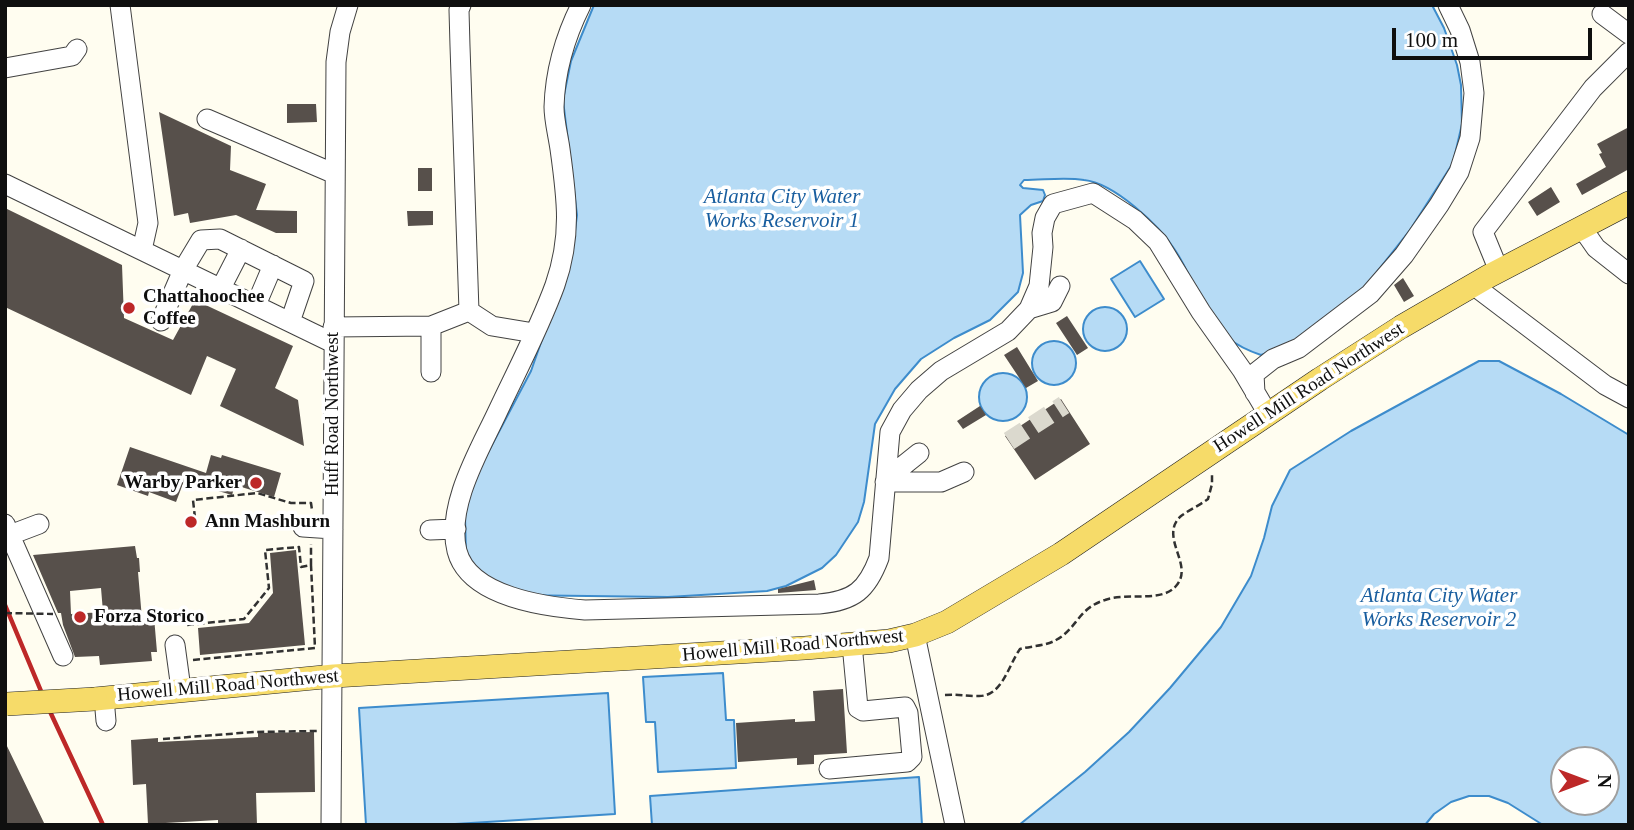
<!DOCTYPE html>
<style>
body{margin:0}
#map{position:relative;width:1634px;height:830px;overflow:hidden;background:#fffdf0;font-family:"Times New Roman",serif}
canvas{display:block}
.frame{position:absolute;inset:0;border:7px solid #0f0f0f;pointer-events:none}
.north{position:absolute;left:1550px;top:746px;width:70px;height:70px;box-sizing:border-box;background:#fff;border:2px solid #9f9f9f;border-radius:50%;rotate:90deg;font-size:19px;font-weight:700;line-height:28px;text-align:center;color:#0f0f0f}
.north::after{content:'';display:block;margin:auto;width:24px;height:32px;background:#bd2828;clip-path:polygon(50% 0,100% 100%,50% 72%,0 100%)}
.scale{position:absolute;left:1392px;top:28px;width:200px;height:32px;box-sizing:border-box;border:4px solid #0f0f0f;border-top:0;padding-left:9px;font-size:21px;line-height:24px;white-space:nowrap;color:#0f0f0f;-webkit-text-stroke:5px #fff;paint-order:stroke}
</style>
<div id="map">
<canvas width="1634" height="830"></canvas>
<div class="frame"></div>
<div class="north">N</div>
<div class="scale">100 m</div>
</div>
<script>
const ctx = document.querySelector('canvas').getContext('2d');
ctx.lineJoin = 'round';
function fill(path, color) { ctx.fillStyle = color; ctx.fill(path, 'evenodd'); }
function trace(path, color, width, dash) { ctx.strokeStyle = color; ctx.lineWidth = width; ctx.lineCap = dash ? 'butt' : 'round'; ctx.setLineDash(dash || []); ctx.stroke(path); }
function write(font, color, halo, rows, align = 'center') {
  ctx.font = font + ' "Times New Roman",serif'; ctx.lineWidth = 7; ctx.setLineDash([]); ctx.textBaseline = 'middle'; ctx.strokeStyle = halo; ctx.fillStyle = color; for (const [text, x, y, turn = 0] of rows) {
    ctx.save(); ctx.translate(x, y); ctx.rotate((+turn || 0) * Math.PI / 180); ctx.textAlign = isNaN(turn) ? turn : align; if (halo) ctx.strokeText(text, 0, 0); ctx.fillText(text, 0, 0); ctx.restore();
  }
}
const water = new Path2D(`
 M594 5H1432L1444 28 1457 65 1461 85 1462 124 1453 163 1410 230 1361 292 1298 342 1261 355C1249 351 1238 346 1228 338 1202 315 1194 278 1175 250 1159 225 1114 183 1084 180 1065 177 1044 180 1024 180L1020 185 1023 188 1043 190 1045 195 1043 201 1031 205 1020 215 1023 273 1018 292 990 320 954 338 921 359 895 389 875 424 864 502 858 522 836 555 822 568 786 586 767 591 668 597 508 595 491 586 466 555 465 516 468 496 484 460 531 371 572 254 577 215 563 100 571 61Z
 M1140 261 1164 299 1135 317 1111 279Z
 M1083 329a22 22 0 1 1 44 0a22 22 0 1 1-44 0Z
 M1032 363a22 22 0 1 1 44 0a22 22 0 1 1-44 0Z
 M1479 361H1499L1561 394 1629 435V825H1543L1508 803 1489 796H1469L1451 802 1434 814 1425 825H1019L1085 772 1129 732 1170 688 1221 627 1251 576 1264 538 1272 506 1290 470 1351 431ZM1606 760V802H1564V760Z
 M979 397a24 24 0 1 1 48 0a24 24 0 1 1-48 0Z
 M723 673 726 720H734L736 768 658 772 655 722H646L643 677Z
 M608 693 615 814 439 825H366L359 708Z
 M919 777 922 825H652L650 796Z`);
fill(water, '#b6dbf5');
trace(water, '#3d8ccc', 2);
fill(new Path2D(`
 M287 104H316L317 122 287 123Z
 M159 112 231 146 230 170 266 184 256 210 297 211V233H276L236 215 190 223 188 213 174 216Z
 M1629 127V169L1582 195 1576 184 1606 167 1599 154 1602 153 1597 144Z
 M418 168H432V191H418Z
 M1551 187 1560 202 1537 216 1528 202Z
 M5 208 122 265 124 318 173 340 195 300 293 346 275 388 298 400 304 446 220 406 236 369 207 356 191 395 5 307Z
 M407 211H433V225L408 226Z
 M1403 278 1414 296 1404 302 1394 285Z
 M1067 316 1088 348 1077 355 1056 323Z
 M1017 347 1038 381 1026 388 1004 355Z
 M1061 399 1090 444 1035 480 1005 436Z
 M980 406 986 415 963 429 957 421Z
 M130 447 206 473 211 455 221 458 222 455 281 473 274 497 235 485 232 495 184 481 176 502 149 492 148 496 117 485Z
 M135 546 137 558H139L140 572H138L142 619 154 617 157 652H151L152 661 100 665 99 656 75 657 63 625 61 613H58L33 555ZM101 588 103 612 71 614 70 591Z
 M296 550 305 645 200 655 198 628 249 623 273 593 270 553Z
 M814 580 816 590 778 593V589Z
 M843 689 847 753 814 755V764L797 765V758L738 762 736 723 795 719V722L815 721 813 691Z
 M314 732 315 792 256 793 257 825H218V820L148 824 146 784 133 785 131 740 158 738V742L258 737V733Z
 M5 742 45 825H5Z`), '#57504b');
trace(new Path2D(`
 M1009 441 1064 405`), '#dbd9ce', 19, [19, 10]);
const minor = new Path2D(`
 M120 5 148 223 142 250
 M581 5C565 37 555 71 554 107 554 120 558 135 560 149 567 199 572 236 555 285 539 329 516 372 496 415 478 453 446 507 457 551 469 597 546 607 585 610L819 604C854 601 867 590 879 558L890 432 902 410 919 390 941 371 1008 331 1029 309 1039 286 1043 247 1042 233 1045 218 1053 204 1093 193 1135 220 1158 242 1201 312 1242 370 1268 414
 M1602 14 1629 34
 M5 68 72 56 77 49
 M207 119 335 174
 M5 184 333 343
 M1582 228 1596 248 1629 274
 M1499 271 1483 232 1593 88 1629 52
 M1473 285 1605 385 1629 398
 M221 288 241 249
 M256 305 273 265
 M1029 309 1052 302 1060 286
 M469 311 492 326 534 333
 M161 321 183 270 201 240 220 239 304 281 290 322
 M431 326 469 311 460 46 459 10 461 5
 M333 327 431 326V372
 M1255 393 1254 374 1273 359 1299 348 1370 294 1404 255 1439 205 1459 172 1470 138 1474 93 1470 62 1460 30 1448 5
 M885 482H941L964 472
 M898 482 899 469 919 453
 M5 524 63 656
 M303 527 333 529
 M430 530 456 529
 M10 535 39 524
 M915 635 955 825
 M175 645 181 689
 M104 698 106 721
 M829 769 907 762 912 757 908 713 905 707 863 711 858 708 852 644
 M331 825 336 62 340 32 348 5`);
const major = new Path2D(`
 M95 699 334 676 805 648 889 641 915 635 947 622 1061 554 1320 379 1401 327 1489 276 1629 203`);
trace(minor, '#424242', 21);
trace(major, '#202020', 24);
trace(new Path2D(`
 M195 518 193 500 257 493 291 503H311L312 510
 M187 625 244 619 269 588 265 550 299 547 301 567 311 565V544
 M193 660 315 648 311 565
 M945 695C957 694 966 696 978 696 1002 697 1008 666 1020 649 1031 646 1046 646 1056 640 1077 629 1078 608 1105 600 1127 592 1162 603 1176 586 1195 565 1158 537 1181 516 1189 510 1200 505 1208 499L1212 484V473
 M163 739 254 732 317 731`), '#313131', 2.5, [7, 3.5]);
trace(minor, '#fff', 19);
trace(major, '#f6db69', 23);
trace(new Path2D(`
 M5 605 46 703 103 825`), '#bd2828', 4.5);
const majorBridge = new Path2D(`
 M7 704 95 699`);
trace(majorBridge, '#202020', 24, []);
trace(new Path2D(`
 M5 613 53 614`), '#313131', 2.5, [7, 3.5]);
trace(majorBridge, '#f6db69', 23);
for (const [x, y, r, color] of [
 [129,308,7,"#bd2828"],
 [256,483,7,"#bd2828"],
 [191,522,7,"#bd2828"],
 [80,617,7,"#bd2828"]
]) { const dot = new Path2D(); dot.arc(x, y, r, 0, 2 * Math.PI); ctx.fillStyle = color; ctx.fill(dot); trace(dot, '#fff', 2.5); }
write('bold 19px', '#0f0f0f', '#fff', [
 ["Chattahoochee",143,297],
 ["Coffee",143,319],
 ["Warby Parker",242,483,"right"],
 ["Ann Mashburn",205,522],
 ["Forza Storico",94,617]
], 'left');
write('19px', '#0f0f0f', '#fff', [
 ["Howell Mill Road Northwest",1309,388,-33],
 ["Huff Road Northwest",333,414,-90],
 ["Howell Mill Road Northwest",793,646,-5],
 ["Howell Mill Road Northwest",228,686,-5]
]);
write('italic 21px', '#195e9f', '#fff', [
 ["Atlanta City Water",782,197],
 ["Works Reservoir 1",782,221],
 ["Atlanta City Water",1439,596],
 ["Works Reservoir 2",1439,620]
]);
</script>
